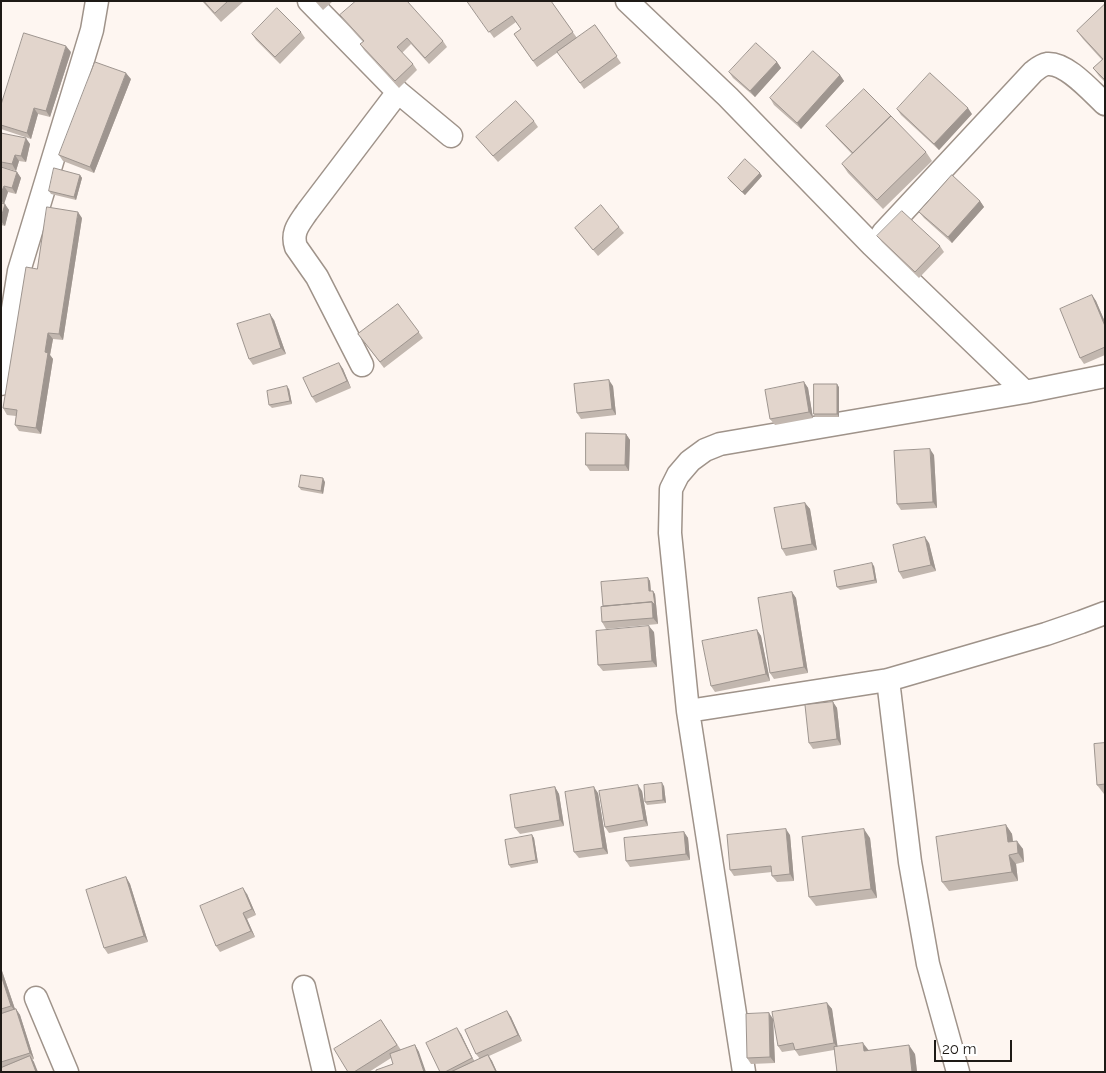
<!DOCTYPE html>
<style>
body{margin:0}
#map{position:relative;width:1106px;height:1073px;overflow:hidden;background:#fef6f1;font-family:Raleway,sans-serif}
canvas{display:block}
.frame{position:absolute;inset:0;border:2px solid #1e1a16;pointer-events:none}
.scale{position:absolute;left:934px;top:1040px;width:78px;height:22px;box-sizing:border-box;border:2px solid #1e1a16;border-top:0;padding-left:6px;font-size:15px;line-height:18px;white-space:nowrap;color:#1e1a16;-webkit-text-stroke:4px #fff;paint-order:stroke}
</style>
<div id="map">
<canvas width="1106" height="1073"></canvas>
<div class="frame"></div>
<div class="scale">20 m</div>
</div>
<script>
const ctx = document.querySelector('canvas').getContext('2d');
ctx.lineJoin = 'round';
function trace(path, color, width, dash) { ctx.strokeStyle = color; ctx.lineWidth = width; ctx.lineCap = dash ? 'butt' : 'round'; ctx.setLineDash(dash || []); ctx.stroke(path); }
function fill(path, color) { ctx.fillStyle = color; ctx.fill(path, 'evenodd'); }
const street = new Path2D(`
 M309 1 398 92 451 136
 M627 1 728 97 872 245 1025 392
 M883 233 1033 72C1037 69 1041 65 1047 64 1066 62 1091 91 1105 104
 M362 365 317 277 296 247C291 232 299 224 307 212L398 92
 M1 384 19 271 92 30 97 1
 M888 680 910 862 928 964 958 1072
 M688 711 888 680 1046 634 1081 622 1105 613
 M304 987 324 1072
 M36 998 67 1072
 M744 1072 688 711 670 533 671 489 678 475 690 461 705 450 720 444 1025 392 1105 376`);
trace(street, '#9f938a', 25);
trace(street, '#fff', 22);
fill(new Path2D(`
 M202 1H242L243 2 221 22Z
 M315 1H333L323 10Z
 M467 1H551L577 38 595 25 621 63 584 89 558 52 537 67 514 34 521 29 516 22 494 38Z
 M1105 4V82L1099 76 1093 68 1102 60 1083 39 1077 31Z
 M340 15 443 41 447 47 429 64 411 44 402 53 413 64 417 70 399 88 364 50 360 44 363 42 345 22Z
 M301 32 305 38 280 64 256 40 252 34Z
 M71 52 50 117 38 114 31 139 1 129V105Z
 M777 62 781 68 755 97 733 78 729 72Z
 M840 75 844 81 801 129 774 105 770 98Z
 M131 79 94 173 63 161 59 155Z
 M897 109 972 114 939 150 901 115Z
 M534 121 538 127 498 162 476 137Z
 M826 126 926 152 932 161 883 209 848 173 842 164 852 154 831 132Z
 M1 133 30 144 26 162 19 161 16 171 2 167 17 172 21 178 16 194 8 192 4 204 9 210 5 226 1 225Z
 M80 175 82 178 76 200 51 194 49 191Z
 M762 176 745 195 730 181 728 178Z
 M980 201 984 207 952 243 924 218 919 212Z
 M82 218 63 340 53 339 50 355 53 359 41 434 19 431 15 425 16 416 7 415 3 408 37 269Z
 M619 227 624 233 598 256 575 228Z
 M877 236 940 246 944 252 919 278 882 242Z
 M1092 295 1096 301 1105 322V355L1084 364 1080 358Z
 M398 304 423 338 384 368 358 334Z
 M274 320 286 354 253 365 249 359Z
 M339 363 343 369 351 388 316 403 312 397Z
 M804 382 808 388 813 418 775 425 770 419Z
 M613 386 616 415 581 419 577 413Z
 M839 387V417H816L814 414Z
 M289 389 292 404 272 408 269 405Z
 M626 434 630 440 629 471H590L586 465Z
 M934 455 937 508 901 510 897 504Z
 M325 482 323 494 301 490 299 487Z
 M805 503 810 509 817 550 786 556 782 549Z
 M929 543 936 571 903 579 899 572Z
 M874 566 877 583 840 590 837 587Z
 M648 578 650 581 651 591 655 594 658 624 606 629 602 622 603 606Z
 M792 592 796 598 808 673 774 679 770 673Z
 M757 630 761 636 770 681 715 692 711 686Z
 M654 632 657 667 603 671 598 665Z
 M833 702 837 708 841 745 813 749 809 743Z
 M1105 743V794H1104L1097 785Z
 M664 786 666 803 647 805 645 802Z
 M555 787 559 794 564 826 520 834 515 828Z
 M642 791 648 826 609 833 605 827Z
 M598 793 608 854 579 858 574 852Z
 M1006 825 1012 834 1013 841 1023 849 1024 862 1016 864 1018 881 949 891 942 882Z
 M684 832 688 838 690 860 630 867 626 861Z
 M532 835 534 838 538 863 511 868 509 865Z
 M790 835 794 881 777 882 772 876V872L734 876 730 870Z
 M870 838 877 898 816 906 809 897Z
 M126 877 130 884 148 942 108 954 104 948Z
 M247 894 256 915 247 919 255 937 220 952 216 946Z
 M1 968 15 1009H16L20 1015 34 1059 32 1060 34 1062 1 1072Z
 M827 1003 832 1009 837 1047 869 1051 915 1054 917 1072H837L834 1050 799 1056 795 1050 782 1052 778 1046Z
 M507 1011 511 1017 522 1041 489 1056 492 1061 497 1072H440L461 1034 474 1061 480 1059 476 1054Z
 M769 1013 773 1019 775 1063 751 1064 747 1058Z
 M381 1020 401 1050 415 1045 419 1052 391 1058 369 1072H348Z`), '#c2b7af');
fill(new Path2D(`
 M66 46 71 52 50 117 46 111Z
 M777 62 781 68 755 97 750 91Z
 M126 73 131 79 94 173 90 167Z
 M840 75 844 81 801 129 797 123Z
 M34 108 38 114 31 139 27 133Z
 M968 108 972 114 939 150 934 144Z
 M26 138 30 144 26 162 21 156Z
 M15 155 19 161 16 171 12 164Z
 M17 172 21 178 16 194 12 188Z
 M760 173 762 176 745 195 742 192Z
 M80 175 82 178 76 200 74 197Z
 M4 186 8 192 4 204 1 200V193Z
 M980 201 984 207 952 243 948 237Z
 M5 204 9 210 5 226 1 221V218Z
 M78 212 82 218 63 340 59 334Z
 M1092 295 1096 301 1105 322V326Z
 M270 314 274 320 286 354 281 348Z
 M48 333 53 339 50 355 53 359 41 434 36 428 45 352Z
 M339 363 343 369 351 388 347 381Z
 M609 380 613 386 616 415 612 409Z
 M804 382 808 388 813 418 809 412Z
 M837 384 839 387V417L837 414Z
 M287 386 289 389 292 404 290 401Z
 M626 434 630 440 629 471 625 465Z
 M930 449 934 455 937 508 933 502Z
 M323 478 325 482 323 494 321 491Z
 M805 503 810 509 817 550 812 544Z
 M925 537 929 543 936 571 931 565Z
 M872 563 874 566 877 583 875 580Z
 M648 578 650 581 651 594 649 591Z
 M653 591 655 594 658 624 653 618 652 602Z
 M792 592 796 598 808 673 804 667Z
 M649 626 654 632 657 667 652 661Z
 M757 630 761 636 770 681 766 674Z
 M833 702 837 708 841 745 837 739Z
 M662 783 664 786 666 803 663 800Z
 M638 785 642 791 648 826 644 820Z
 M555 787 559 794 564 826 560 820Z
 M594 787 598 793 608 854 603 848Z
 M1006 825 1012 834 1014 851 1008 842Z
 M786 829 790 835 794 881 790 874Z
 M864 829 870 838 877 898 871 889Z
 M684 832 688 838 690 860 686 854Z
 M532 835 534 838 538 863 536 860Z
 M1017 841 1023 849 1024 862 1018 853Z
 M1009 855 1016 864 1018 881 1012 872Z
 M126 877 130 884 148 942 144 936Z
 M243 888 247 894 256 915 252 909Z
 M243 913 247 919 255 937 251 931Z
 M1 968 16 1012 11 1006 1 975Z
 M827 1003 832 1009 838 1049 834 1043Z
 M16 1009 20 1015 34 1059 30 1053Z
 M507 1011 511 1017 522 1041 518 1035Z
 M769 1013 773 1019 775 1063 770 1057Z
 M457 1028 461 1034 476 1065 472 1058Z
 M863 1043 870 1052 864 1051Z
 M415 1045 419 1052 426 1072H424Z
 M909 1045 915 1054 917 1072H912Z
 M488 1055 492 1061 497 1072H496Z
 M30 1056 34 1062 38 1072H36Z`), '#9e958f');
const building = new Path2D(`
 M204 1H228L215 13Z
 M356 1H407L443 41 425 58 407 38 397 47 413 64 395 81 360 44 364 41 340 15Z
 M467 1H551L573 32 533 61 514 34 521 29 512 16 489 32Z
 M1105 4V80L1093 68 1103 59 1077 31Z
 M277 8 301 32 275 57 252 34Z
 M595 25 617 56 580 83 557 52Z
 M24 33 66 46 46 111 34 108 27 133 1 125V105Z
 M756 43 777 62 750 91 729 72Z
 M813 51 840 75 797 123 770 98Z
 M95 62 126 73 90 167 59 155Z
 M930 73 968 108 934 144 897 109Z
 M864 89 891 116 853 153 826 126Z
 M516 101 534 121 493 156 476 137Z
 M891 116 926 152 877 200 842 164Z
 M1 133 26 138 21 156 15 155 12 164 1 162Z
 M745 159 760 173 742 192 728 178Z
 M1 167 17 172 12 188 4 186 1 193Z
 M54 168 80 175 74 197 49 191Z
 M952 175 980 201 948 237 919 212Z
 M1 203 5 204 1 218Z
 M601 205 619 227 593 250 575 228Z
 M47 207 78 212 59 334 48 333 45 352 48 353 36 428 15 425 17 410 3 408 26 267 37 269Z
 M902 211 940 246 915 272 877 236Z
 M1092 295 1105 326V347L1080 358 1060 309Z
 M398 304 419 332 380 362 358 334Z
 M270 314 281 348 249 359 237 324Z
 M339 363 347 381 312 397 303 378Z
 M609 380 612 409 577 413 574 384Z
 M804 382 809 412 770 419 765 390Z
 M814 384H837V414H814Z
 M287 386 290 401 269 405 267 391Z
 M586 433 626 434 625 465H586Z
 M930 449 933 502 897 504 894 451Z
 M301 475 323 478 321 491 299 487Z
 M805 503 812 544 782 549 774 508Z
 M925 537 931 565 899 572 893 545Z
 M872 563 875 580 837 587 834 571Z
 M648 578 649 591H653L655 605 652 602 603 606 601 582Z
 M792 592 804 667 770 673 758 598Z
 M652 602 653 618 602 622 601 607Z
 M649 626 652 661 598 665 596 631Z
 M757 630 766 674 711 686 702 641Z
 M833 702 837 739 809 743 805 705Z
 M1105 743V784L1097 785 1094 744Z
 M662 783 663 800 645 802 644 785Z
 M638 785 644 820 605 827 599 791Z
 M555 787 560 820 515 828 510 795Z
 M594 787 603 848 574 852 565 792Z
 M1006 825 1008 842 1017 841 1018 853 1009 855 1012 872 942 882 936 837Z
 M786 829 790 874 772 876 771 866 730 870 727 835Z
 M864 829 871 889 809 897 802 837Z
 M684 832 686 854 626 861 624 838Z
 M532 835 536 860 509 865 505 840Z
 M126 877 144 936 104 948 86 890Z
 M243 888 252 909 243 913 251 931 216 946 200 906Z
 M1 975 11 1006 1 1009Z
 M827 1003 834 1043 795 1050 793 1043 778 1046 772 1012Z
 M16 1009 30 1053 1 1062V1014Z
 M507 1011 518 1035 476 1054 465 1030Z
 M769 1013 770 1057 747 1058 746 1014Z
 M381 1020 397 1045 354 1072H348L334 1049Z
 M457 1028 472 1058 445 1072H440L426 1043Z
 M863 1043 864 1051 909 1045 912 1072H837L834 1047Z
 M415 1045 424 1072H376V1070L393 1064 390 1054Z
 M488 1055 496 1072H451Z
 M30 1056 36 1072H1V1068Z`);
fill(building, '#e2d5cc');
trace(building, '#9e958f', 1);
</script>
